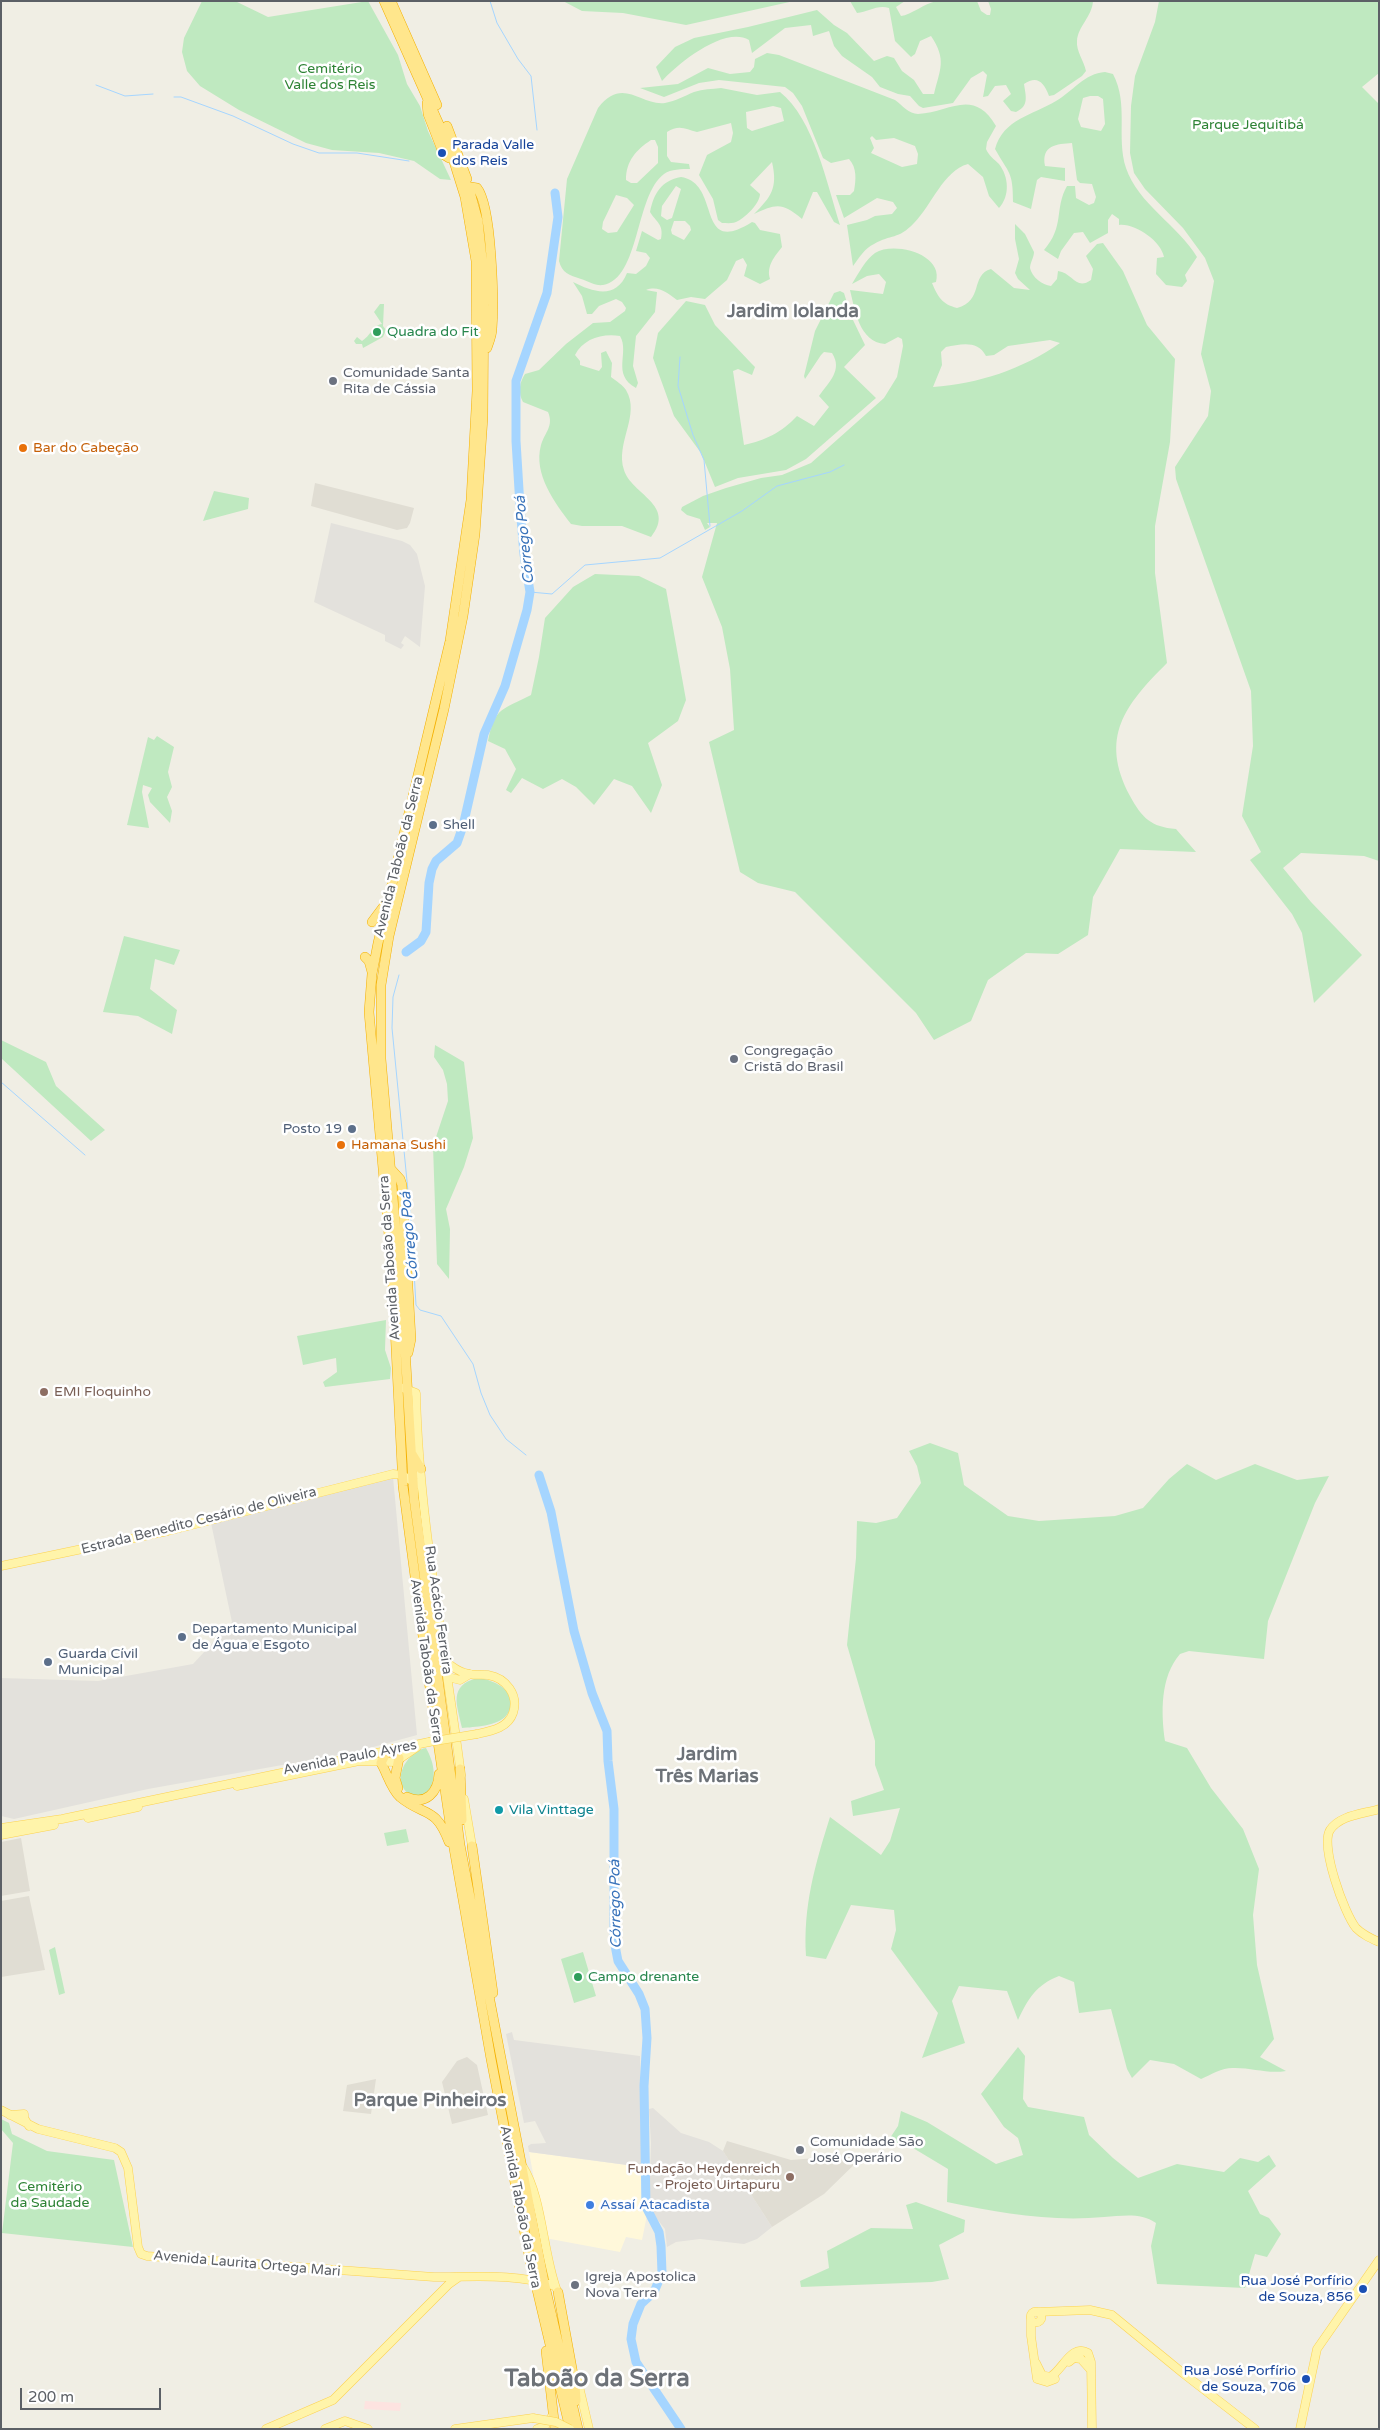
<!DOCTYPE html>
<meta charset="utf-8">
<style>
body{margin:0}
#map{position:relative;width:1380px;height:2430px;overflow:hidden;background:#f0eee4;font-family:"Varela Round",sans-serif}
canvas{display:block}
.frame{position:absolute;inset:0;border:2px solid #5c6066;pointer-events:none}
.scale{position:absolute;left:20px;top:2388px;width:141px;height:22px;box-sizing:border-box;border:2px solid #5c6066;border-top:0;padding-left:6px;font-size:15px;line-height:18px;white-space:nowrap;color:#5c6066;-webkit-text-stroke:4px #fff;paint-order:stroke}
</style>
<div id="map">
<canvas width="1380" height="2430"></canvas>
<div class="frame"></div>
<div class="scale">200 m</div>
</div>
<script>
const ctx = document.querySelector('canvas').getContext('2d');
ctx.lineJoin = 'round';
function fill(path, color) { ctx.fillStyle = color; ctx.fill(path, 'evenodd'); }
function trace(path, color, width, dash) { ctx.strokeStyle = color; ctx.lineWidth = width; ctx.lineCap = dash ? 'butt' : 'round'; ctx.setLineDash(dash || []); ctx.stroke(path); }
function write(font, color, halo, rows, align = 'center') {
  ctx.font = font + ' "Varela Round",sans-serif'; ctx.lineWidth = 5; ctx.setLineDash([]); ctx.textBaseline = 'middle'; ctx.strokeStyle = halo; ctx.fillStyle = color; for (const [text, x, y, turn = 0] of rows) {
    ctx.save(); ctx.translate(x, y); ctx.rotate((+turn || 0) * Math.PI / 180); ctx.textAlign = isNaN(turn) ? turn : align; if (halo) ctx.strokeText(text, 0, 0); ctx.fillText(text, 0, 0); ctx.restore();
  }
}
fill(new Path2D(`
 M529 2152 642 2167 641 2200 642 2209 647 2215 642 2240 626 2237 620 2252 545 2238Z`), '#fff8da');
fill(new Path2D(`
 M331 523 402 541 410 545 417 554 425 586 420 647 405 636 401 643 404 645 401 649 385 641V635L314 602Z
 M393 1477 417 1735 355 1752 148 1789 14 1819 1 1816V1678L98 1681 193 1664 232 1622 211 1523Z
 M512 2032 514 2040 640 2056 642 2167 529 2152 528 2146 531 2144 546 2143 535 2121 524 2123 506 2034Z
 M653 2108 681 2133 709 2142 723 2151 772 2227 757 2239 744 2244 700 2239 676 2242 667 2247 665 2229 649 2209 651 2143 649 2109Z`), '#e3e1dc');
fill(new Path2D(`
 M315 483 414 508 410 523 407 528 397 530 311 506Z
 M21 1838 30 1891 1 1896V1842Z
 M29 1896 45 1970 1 1977V1901Z
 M467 2057 477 2065 488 2115 452 2124 442 2082 457 2061Z
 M376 2079 371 2114 343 2111 347 2085Z
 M727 2141 791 2160 865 2154 824 2194 772 2227 723 2151Z`), '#e0ddd3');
fill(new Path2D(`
 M365 2401 401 2403 400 2411 364 2409Z`), '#fde3e0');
fill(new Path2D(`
 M202 1H235L268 17 368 1 398 55 407 84 420 106 428 131 451 180 440 179 414 161 379 153 332 150 306 143 239 110 200 86 187 71 182 52 184 38Z
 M563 1H794L686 25 623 13 582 11Z
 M850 1H905L896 7 901 16C911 15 925 3 937 1 949 0 964 1 977 1L981 11 987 15H990L991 9 988 1H1093C1092 17 1078 26 1077 41 1076 51 1084 61 1086 71L1082 76 1054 95 1049 96C1044 82 1037 75 1024 84 1026 97 1029 106 1016 112L1011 111 1003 101 1011 94 1006 85 995 86 988 96 983 97 987 75 983 71 971 78 953 103 923 108 919 106 910 96 898 94 880 87 872 77 842 56 834 46 829 31 813 36 811 25 785 28 752 53 749 40C725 25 677 64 662 81L656 67 675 47 694 38 748 27 817 10 834 25 847 33 874 61 887 56 894 58 902 71 914 80 923 94H934C940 69 947 60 931 36L920 41 915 54 911 57 895 41 889 8C878 4 868 12 857 13Z
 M1159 1H1379V73L1362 87 1379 104V861L1364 856 1301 853 1283 868 1311 902 1362 955 1314 1003 1302 933 1292 914 1250 860 1261 852 1242 816 1253 746 1251 691 1176 479 1175 467 1208 416 1211 391 1201 354 1214 281 1205 258 1183 228 1145 189 1134 173 1130 153 1131 106 1135 76 1155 22Z
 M767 53 779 55 895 100C902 105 909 114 918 114 949 113 973 87 996 126L987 142 986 149C989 156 994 159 999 164 1009 177 1010 196 999 208L989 196 983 177 968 164C943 171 932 205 914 223 898 240 891 234 874 244 865 248 859 258 853 266L847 225 867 220 875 216 892 214 897 208 893 202 877 198 844 218 836 195H850L854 191C856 179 857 168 849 159L831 163 823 158 802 106 793 93 785 87 719 80 699 83 664 97 640 88 678 84 708 68 730 74 750 72 754 67 755 59ZM872 136 876 140 894 138 915 146 918 154 917 164 902 167 871 153 874 148 870 138Z
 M1105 72 1113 74C1129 104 1116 137 1126 168 1138 204 1178 225 1197 257L1185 275 1187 281 1182 287 1166 285 1156 274 1157 258 1164 257C1161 241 1135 223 1119 225V219L1112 214 1108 220V233L1090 243 1083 232 1074 233 1061 251 1058 259 1044 250C1065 226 1054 209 1067 186H1075L1076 198 1089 205 1094 203 1096 197 1092 184 1080 183 1077 180 1072 143C1057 144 1041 145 1045 166L1065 168V181L1041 177 1037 180 1031 209 1013 202C1013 171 1009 174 995 149 1003 119 1033 115 1056 101 1072 92 1085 73 1105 72ZM1090 96H1098L1103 99 1105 124 1101 131 1081 127 1078 119 1083 98Z
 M721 88 757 95 780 92C814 119 827 184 840 225L834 222 817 192H813L802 219C782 202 776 204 754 214 771 197 778 188 772 162L750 185 760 194C760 203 746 217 738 221 734 224 727 223 722 223L718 220 713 199 699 175 707 155 731 142 733 133 731 123 697 132C686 129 679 124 667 132V156L671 162 689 164 690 169C682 169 671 169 664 174 635 195 640 279 603 285 595 286 588 281 581 279 569 275 562 273 559 261L567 179 598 108C623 76 640 106 665 103 676 101 684 96 694 92 703 89 712 89 721 88ZM773 106 781 108 784 121 752 131 747 128 746 112ZM651 140H655L658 147V163L637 183H631L626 180C626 161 636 150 651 140ZM616 195 627 198 634 205 617 232 608 233 602 229 603 222Z
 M681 177C722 183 695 258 752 222L755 223 760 230 780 234 782 247C775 256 766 266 770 279L760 284 744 276 747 265 743 258 736 261 727 280 705 299 691 297 677 300C668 293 658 285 646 290L657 292 655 312 636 336 633 366 638 383 636 388C611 374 630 353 620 336 602 333 583 339 575 355L580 361V365L599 371 602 367 601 353 606 351 612 363 611 377C616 381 623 385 626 390 641 415 615 443 624 470 631 494 677 505 651 537L622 526H582L571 524C555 503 533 474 541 445 545 432 554 426 548 412L523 402C518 393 519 383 525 374L539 370 566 344 593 323 610 322 625 311 626 308 622 302 616 299 599 306 592 314H587L582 296 573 282C593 292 616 300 627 273L636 274 646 266 650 258 646 253 636 251 642 231 658 240 661 239C664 224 656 222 650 212 654 193 661 181 681 177ZM676 186 681 189 672 218 667 220 661 216 662 206ZM674 221H685L690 226 691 230 684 240 672 234 671 230Z
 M1015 224 1025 234 1034 252C1034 257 1030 263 1030 268 1032 277 1042 285 1051 286L1057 279 1058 271C1073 273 1076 291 1091 280L1093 269 1086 256 1097 244 1103 243 1123 271 1147 325 1175 359 1170 442 1155 526V573L1167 663C1125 705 1099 737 1130 796 1142 818 1151 827 1176 829L1196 852 1120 849 1093 897 1088 935 1058 954 1026 953 988 980 971 1021 934 1040 916 1013 795 892 758 883 740 872 709 742 734 730 730 669 722 627 702 577 717 523H707L710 527 705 530 700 519 687 515 681 510 682 507 703 496 726 488 761 478 782 475 811 463 884 398 897 377 903 346 902 339 898 337 885 344C859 342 855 310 850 290L883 294 886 282 879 274 867 276 852 284C858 274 866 259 875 253 894 241 944 254 936 282L932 283C938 297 942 304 957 308 984 301 970 275 991 269L1014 288 1030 290 1018 279 1015 273 1019 259 1015 239ZM1050 340 1060 343C1023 369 978 384 933 387L942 365 941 352 946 347C961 344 978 340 986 356L994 355 1008 346Z
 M840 291 844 293 848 306 839 307 836 313 840 320H853L865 345 844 367 876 398 806 459 786 470 738 478 715 487 701 453 674 416 653 358 658 333 686 301 705 305 715 325 751 363 755 367 752 375 738 369 733 371 744 445C766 440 781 433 797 416L814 426 829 407 819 396C829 382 843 370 832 353L824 352 821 355 805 379 804 376 815 331 834 293Z
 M380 304H384L383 326 386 330 383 337 363 348 362 344H356L354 341 357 337 362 341C369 337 375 324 382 324L374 312Z
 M214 491 249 498 248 509 203 521Z
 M595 574 639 576 666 589 686 700 678 721 648 743 662 785 651 813 632 786 614 779 594 805 576 787 562 779 543 789 522 778 511 793 506 790 516 769 505 749 488 741C495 706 503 710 531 695L539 657 545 618 573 587Z
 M157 736 174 747 168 772 172 787 167 797 172 811 170 823 150 802 148 795 152 788 143 785 142 792 149 828 127 825 148 737 154 740Z
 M124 936 180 950 174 965 155 959 150 989 177 1010 172 1034 138 1016 103 1012Z
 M1 1040 46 1062 56 1086 105 1130 91 1141 1 1058Z
 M435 1045 464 1062 473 1138 464 1167 446 1209 450 1229 449 1279 437 1264 433 1146 448 1101 447 1084 443 1070 434 1057Z
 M386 1320 385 1350 391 1368 390 1379 325 1387 323 1382 337 1372 336 1358 303 1365 297 1336Z
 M930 1443 958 1453 964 1485 1008 1516 1039 1521 1115 1516 1143 1508 1169 1479 1187 1464 1216 1480 1255 1464 1297 1480 1329 1476 1315 1503 1268 1621 1264 1659 1189 1651 1180 1654C1160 1677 1161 1713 1165 1741L1187 1748 1211 1788 1243 1829 1259 1869 1253 1915 1257 1965 1274 2039 1260 2057 1286 2071C1268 2074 1253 2068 1235 2068 1223 2067 1212 2074 1201 2079L1174 2064 1150 2060 1132 2078 1127 2069 1111 2009 1079 2013 1074 1982 1059 1976C1036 1985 1028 1999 1018 2020L1007 1991 959 1986 952 2001 965 2043 922 2058 938 2013 891 1949 896 1930 894 1910 851 1905 826 1959 806 1956C803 1906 815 1865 830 1817L881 1855 890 1841 900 1808 853 1816 851 1801 884 1790 875 1765V1741L847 1645 856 1558 857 1521 876 1523 897 1518 921 1483 917 1466 909 1451Z
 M477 1678C495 1679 525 1695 506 1716 497 1726 474 1727 462 1728 457 1705 448 1686 477 1678Z
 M426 1748C435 1764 438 1782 425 1795L409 1796C407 1792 403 1789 402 1785 396 1770 412 1750 426 1748Z
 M406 1829 409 1842 387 1846 384 1833Z
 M55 1947 65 1993 59 1995 49 1950Z
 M583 1952 596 1996 574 2003 561 1959Z
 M1018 2047 1025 2056 1023 2099 1028 2107 1084 2117 1089 2135 1113 2158 1138 2178 1177 2164 1224 2172 1240 2158 1258 2162 1269 2155 1276 2166 1248 2191 1260 2214 1269 2218 1281 2234 1267 2257 1255 2254 1245 2288 1157 2284 1151 2246 1156 2223C1140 2212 1122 2216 1104 2217 1051 2222 999 2213 947 2202L948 2169 908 2145 888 2141 898 2126 901 2111 927 2122 996 2164 1023 2155 1018 2138 1004 2127 981 2094Z
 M1 2119 9 2123 12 2134 47 2151 114 2160 133 2247 2 2233 13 2143 1 2129Z
 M916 2202 965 2220 964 2232 939 2245 949 2279 932 2282 801 2287 800 2281 829 2268 827 2251 871 2228 913 2229 906 2205Z`), '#bfe9c0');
trace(new Path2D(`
 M490 1 497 23 518 59 531 76 537 130
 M96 85 125 96 153 94
 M174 97H181L233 116 293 144 319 153H357L409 161
 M680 357 678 386 693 435 704 460 710 526
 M530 592 552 594 585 565 660 558 742 511 777 486 830 472 844 465
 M399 975 393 997 392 1028 411 1222 416 1305 420 1310 441 1316 473 1364 481 1393 490 1415 506 1439 526 1455
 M1 1082 85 1155`), '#a5d5ff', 1);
trace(new Path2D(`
 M406 952 421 941 426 932 429 883 432 869 436 861 457 843 463 826 484 734 505 686 527 610 530 592 524 554 520 506 516 441V381L547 293 558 217 555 193
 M539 1475 551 1512 574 1631 592 1693 607 1731 608 1761 614 1809V1940L618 1961 639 1994 645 2009 647 2038 644 2086 646 2207 659 2232 661 2246 662 2273 654 2292 641 2304 633 2324 631 2339 636 2362 681 2429`), '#a5d5ff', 9);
const major = new Path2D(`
 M403 1388 416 1393C419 1522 445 1648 461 1775
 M1 1566 168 1531 393 1474 402 1475 417 1484
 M445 1661C451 1666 457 1671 465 1673 472 1676 480 1674 488 1675 506 1678 519 1695 513 1713 508 1728 491 1731 477 1734
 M448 1677 460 1680 470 1674
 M237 1786 359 1761 395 1762 417 1747
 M464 1799 472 1846
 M1379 1809C1363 1814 1340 1815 1330 1830 1320 1846 1344 1913 1356 1928 1363 1935 1370 1938 1379 1942
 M88 1818 138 1807
 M1 1828 62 1819 429 1742
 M1 1835 54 1825
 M1 2110 38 2129 115 2148 121 2152 128 2168 138 2247 141 2254 147 2256 434 2277C474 2277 516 2273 555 2286
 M10 2115 24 2114V2118L29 2126
 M523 2167C542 2197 543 2252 556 2288
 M1030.5 2317a5.5 5.5 0 1 1 11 0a5.5 5.5 0 1 1-11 0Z
 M1037 2312 1090 2310 1112 2315 1184 2374 1255 2429
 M1031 2319V2336L1037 2379 1047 2382 1055 2379
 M1069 2362 1074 2358 1081 2359 1090 2369
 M1036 2363 1042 2375 1050 2377C1063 2370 1071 2343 1088 2353L1091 2362 1092 2429
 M578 2382 589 2429
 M266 2429 333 2400 449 2284 459 2277
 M325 2429 345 2421 368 2429
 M455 2429 533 2418
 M537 2429 545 2426 552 2416
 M1300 2429 1317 2349 1379 2260`);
const highway = new Path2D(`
 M384 1 450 149 465 197 476 261 477 391 471 500 450 641 378 943 372 974 369 1012 392 1269 403 1486 429 1681 452 1837 491 2059 530 2260 570 2429
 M391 1 437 105
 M427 103 428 114 444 155 449 158 457 156
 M447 126 467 179
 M465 186 477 188C492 206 494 303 492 329 492 335 489 342 487 348
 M470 192 478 221 484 277 483 417 475 534 463 616 444 709 389 936 381 985V1059L403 1315 414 1498 460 1845 544 2282 578 2429
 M372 922 384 906
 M365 957 369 961 372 972
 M390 1168 400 1179 402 1185 411 1339 408 1353
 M412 1454 421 1469
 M429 1589 435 1605
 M393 1749 399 1758 395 1778 398 1788
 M387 1751 381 1763C387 1773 391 1789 400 1797 424 1817 435 1805 449 1842
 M460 1769 462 1820
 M407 1797C426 1806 438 1792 439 1774
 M472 1846 493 1993
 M558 2292 575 2385 576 2401
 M546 2351 555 2429`);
trace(major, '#fcd251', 9);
trace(highway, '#f4b000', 10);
trace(major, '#fff4aa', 8);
trace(highway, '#ffe68c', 9);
const majorBridge = new Path2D(`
 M429 1742 477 1734
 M533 2418 556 2422 570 2429`);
trace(majorBridge, '#fcd251', 9, []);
trace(majorBridge, '#fff4aa', 8);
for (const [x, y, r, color] of [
 [442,153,5,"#1a4fb4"],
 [377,332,5,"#2e9e5b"],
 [333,381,5,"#6b7280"],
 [23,448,5,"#e8710a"],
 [433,825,5,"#5c6f8a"],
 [734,1059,5,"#6b7280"],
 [352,1129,5,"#5c6f8a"],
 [341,1145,5,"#e8710a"],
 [44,1392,5,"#8d6e63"],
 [182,1637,5,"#5c6f8a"],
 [48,1662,5,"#5c6f8a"],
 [499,1810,5,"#0f9aa8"],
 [578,1977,5,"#2e9e5b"],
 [800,2150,5,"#6b7280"],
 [790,2177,5,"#8d6e63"],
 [590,2205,5,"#3f7fe0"],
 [575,2285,5,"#6b7280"],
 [1363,2289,5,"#1a4fb4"],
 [1306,2379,5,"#1a4fb4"]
]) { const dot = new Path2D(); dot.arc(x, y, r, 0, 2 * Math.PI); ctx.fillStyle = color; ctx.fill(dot); trace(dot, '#fff', 2); }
write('14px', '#2e8335', '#fff', [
 ["Cemitério",330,69],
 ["Valle dos Reis",330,85],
 ["Parque Jequitibá",1248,125],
 ["Cemitério",50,2187],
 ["da Saudade",50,2203]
]);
write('14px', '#164399', '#fff', [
 ["Parada Valle",452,145,"left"],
 ["dos Reis",452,161,"left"],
 ["Rua José Porfírio",1353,2281],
 ["de Souza, 856",1353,2297],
 ["Rua José Porfírio",1296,2371],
 ["de Souza, 706",1296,2387]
], 'right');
write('14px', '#27864d', '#fff', [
 ["Quadra do Fit",387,332],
 ["Campo drenante",588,1977]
], 'left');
write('14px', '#5b616d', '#fff', [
 ["Comunidade Santa",343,373],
 ["Rita de Cássia",343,389],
 ["Congregação",744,1051],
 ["Cristã do Brasil",744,1067],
 ["Comunidade São",810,2142],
 ["José Operário",810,2158],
 ["Igreja Apostolica",585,2277],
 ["Nova Terra",585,2293]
], 'left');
write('14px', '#c56008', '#fff', [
 ["Bar do Cabeção",33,448],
 ["Hamana Sushi",351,1145]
], 'left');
write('14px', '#4e5e75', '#fff', [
 ["Shell",443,825],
 ["Posto 19",342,1129,"right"],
 ["Departamento Municipal",192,1629],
 ["de Água e Esgoto",192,1645],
 ["Guarda Cívil",58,1654],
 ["Municipal",58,1670]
], 'left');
write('14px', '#5c6066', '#fff', [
 ["Avenida Taboão da Serra",399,857,-76],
 ["Avenida Taboão da Serra",390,1258,-94],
 ["Estrada Benedito Cesário de Oliveira",199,1521,-14],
 ["Rua Acácio Ferreira",438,1610,82],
 ["Avenida Taboão da Serra",426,1661,82],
 ["Avenida Paulo Ayres",350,1758,-11],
 ["Avenida Taboão da Serra",520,2207,79],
 ["Avenida Laurita Ortega Mari",247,2264,5]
]);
write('14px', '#785e54', '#fff', [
 ["EMI Floquinho",54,1392],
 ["Fundação Heydenreich",780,2169,"right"],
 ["- Projeto Uirtapuru",780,2185,"right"]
], 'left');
write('14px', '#0d838f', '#fff', [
 ["Vila Vinttage",509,1810]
], 'left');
write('14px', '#366cbe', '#fff', [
 ["Assaí Atacadista",600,2205]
], 'left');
write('italic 15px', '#3973ba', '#fff', [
 ["Córrego Poá",525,540,-96],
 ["Córrego Poá",410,1236,-95],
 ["Córrego Poá",616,1904,-91]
]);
write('bold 19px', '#6d7278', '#fff', [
 ["Jardim Iolanda",793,312],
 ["Jardim",707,1755],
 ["Três Marias",707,1777],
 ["Parque Pinheiros",430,2101]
]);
write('bold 24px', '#6d7278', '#fff', [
 ["Taboão da Serra",597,2380]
]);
</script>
